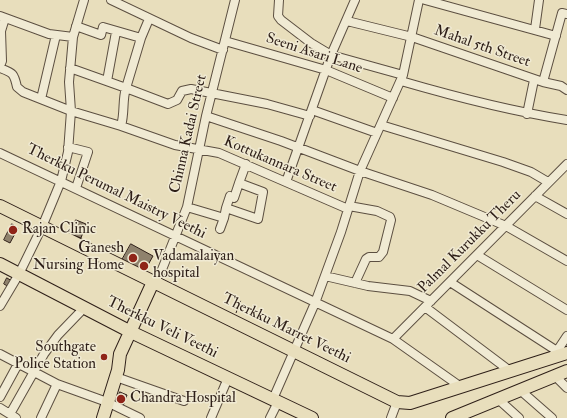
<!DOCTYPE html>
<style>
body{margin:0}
canvas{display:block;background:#e8debc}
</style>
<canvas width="567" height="418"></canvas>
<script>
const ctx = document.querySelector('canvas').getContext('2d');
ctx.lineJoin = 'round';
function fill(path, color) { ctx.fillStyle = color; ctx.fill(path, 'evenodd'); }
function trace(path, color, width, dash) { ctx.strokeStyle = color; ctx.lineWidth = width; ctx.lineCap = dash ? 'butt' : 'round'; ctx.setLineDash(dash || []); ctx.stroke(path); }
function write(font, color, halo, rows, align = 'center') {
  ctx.font = font + ' "IM FELL Double Pica",serif'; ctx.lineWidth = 3; ctx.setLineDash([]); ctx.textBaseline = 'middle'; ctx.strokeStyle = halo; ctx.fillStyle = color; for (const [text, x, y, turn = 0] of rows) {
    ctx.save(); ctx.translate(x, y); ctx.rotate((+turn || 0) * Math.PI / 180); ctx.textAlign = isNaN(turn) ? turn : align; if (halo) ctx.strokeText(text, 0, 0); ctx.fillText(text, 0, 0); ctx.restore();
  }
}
const building = new Path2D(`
 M76 220 86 224 81 238 70 234Z
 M12 224 18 228 10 243 4 240Z
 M131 244 153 256 144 272 122 260Z
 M7 278 12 281 9 287 4 284Z
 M120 392 127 395 123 406 116 403Z`);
fill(building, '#8f826d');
trace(building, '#2e1f18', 1);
const minor = new Path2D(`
 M111 0 191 38 223 50
 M279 0 278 16 281 20 311 43 331 55 403 75
 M425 0 556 36
 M567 14 562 13 543 82 561 86 567 90
 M0 16 49 34 73 37
 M347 21 412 37 543 82
 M76 26 101 35 103 27 141 38
 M535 29 539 0
 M225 41 326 70 393 98
 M0 66 2 61 1 31 5 18
 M0 68C13 73 14 73 17 87L23 92 71 111 121 126 175 145 219 153 348 209
 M70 68 126 88 141 38 149 19
 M107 81 116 32
 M401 81C456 97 510 111 567 120
 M41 99 56 35
 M312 110 377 133
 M527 114 534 80
 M206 116 281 141 360 171 432 195 506 226 567 261
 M381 125 503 162 531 172 548 182
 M121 126C125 112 122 101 126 88L168 104 177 100 182 91 191 89 267 104 310 116
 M68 147 88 152 76 188
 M0 153 393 339 461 387
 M286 182 331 55 355 0
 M239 183 246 164
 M535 196 567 214
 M349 206 377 211 390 217 391 220 383 252 379 257H369L366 259 355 283
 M187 207 224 218 220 229
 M224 218 226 208 258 219 263 192 239 183 234 198 230 196 226 208
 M477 255 567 310
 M325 276 368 286 410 291 431 301
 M153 282 161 272 187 207 206 116 235 0
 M450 282 557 351
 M0 306 19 274 42 227 61 181 68 152 71 111 69 82 73 37 84 0
 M425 307 510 371
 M393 339 567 164
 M0 354 57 384 41 418
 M559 355 557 351 567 336
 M555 376 567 388
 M116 377 184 401
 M57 384 107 402 140 418
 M520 390 552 418
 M0 397 18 364
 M273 399 315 303 341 232 360 171 403 75 419 0
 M498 399 519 418
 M0 408 16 418
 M10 414 44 354 58 335 84 308
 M211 418 228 378
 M270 418 278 402
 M391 418 397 402`);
const primary = new Path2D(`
 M0 206 397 402 410 403 567 353
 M0 264 131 332 312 418
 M103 418 118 370 120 354 153 282
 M452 418 567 371`);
trace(minor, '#5c4f41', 10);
trace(primary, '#2e1f18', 14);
trace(new Path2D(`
 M236 313 241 300`), '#2e1f18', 1, [3, 2]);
trace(minor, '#f0ead3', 8);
trace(primary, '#e8debc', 12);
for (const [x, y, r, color] of [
 [13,230,5,"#8f2418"],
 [133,258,5,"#8f2418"],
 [144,266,5,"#8f2418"],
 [104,357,4,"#8f2418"],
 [121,399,5,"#8f2418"]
]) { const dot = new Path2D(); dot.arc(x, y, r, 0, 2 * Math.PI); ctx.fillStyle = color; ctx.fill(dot); trace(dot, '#f0ead3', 1.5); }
write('15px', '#2e1f18', '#f0ead3', [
 ["Mahal 5th Street",482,47,19],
 ["Seeni Asari Lane",314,54,18],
 ["Chinna Kadai Street",189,134,-77],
 ["Kottukannara Street",280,165,23],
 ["Therkku Perumal Maistry Veethi",116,192,26],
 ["Palmal Kurukku Theru",470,242,-45],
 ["Therkku Veli Veethi",162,328,26],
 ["Therkku Marret Veethi",286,329,26]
]);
write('15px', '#2e1f18', '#f0ead3', [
 ["Rajan Clinic",22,230],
 ["Ganesh",124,249,"right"],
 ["Nursing Home",124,266,"right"],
 ["Vadamalaiyan",153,257],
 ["hospital",153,274],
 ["Southgate",96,348,"right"],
 ["Police Station",96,365,"right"],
 ["Chandra Hospital",130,399]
], 'left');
</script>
